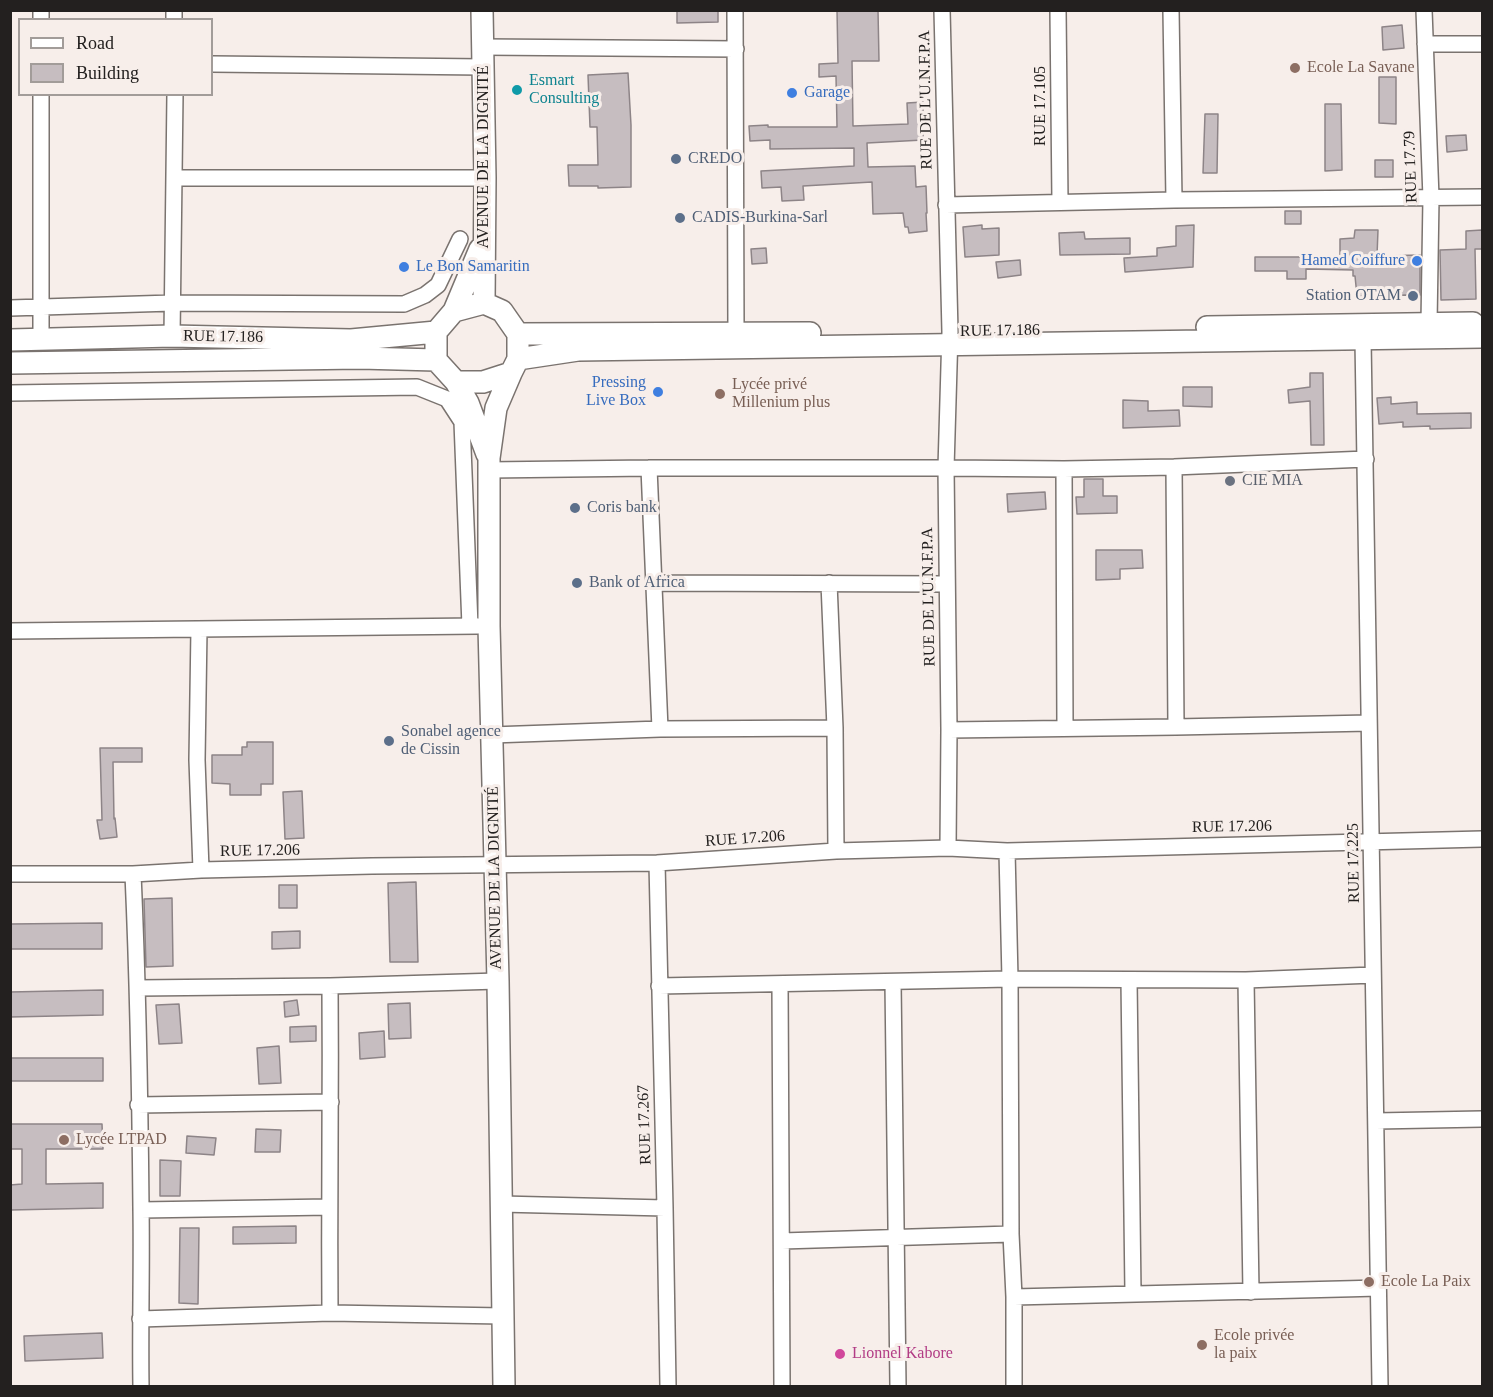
<!DOCTYPE html>
<meta charset="utf-8">
<style>
body{margin:0}
#map{position:relative;width:1493px;height:1397px;overflow:hidden;background:#f7eeea;font-family:Georgia,serif}
canvas{display:block}
.frame{position:absolute;inset:0;border:12px solid #23201f;pointer-events:none}
.legend{position:absolute;left:18px;top:18px;width:195px;height:78px;box-sizing:border-box;background:#f7eeea;border:2px solid #a29c99;margin:0;padding:8px 10px;list-style:none;font-size:18px;color:#23201f}
.legend li{display:flex;align-items:center;gap:12px;height:30px}
.legend b{width:30px;border:2px solid #a29c99}
</style>
<div id="map">
<canvas width="1493" height="1397"></canvas>
<div class="frame"></div>
<ul class="legend">
<li><b style="height:8px;background:#fff"></b>Road</li>
<li><b style="height:16px;background:#c6bdc0"></b>Building</li>
</ul>
</div>
<script>
const ctx = document.querySelector('canvas').getContext('2d');
ctx.lineJoin = 'round';
function fill(path, color) { ctx.fillStyle = color; ctx.fill(path, 'evenodd'); }
function trace(path, color, width, dash) { ctx.strokeStyle = color; ctx.lineWidth = width; ctx.lineCap = dash ? 'butt' : 'round'; ctx.setLineDash(dash || []); ctx.stroke(path); }
function write(font, color, halo, rows, align = 'center') {
  ctx.font = font + ' Georgia,serif'; ctx.lineWidth = 6; ctx.setLineDash([]); ctx.textBaseline = 'middle'; ctx.strokeStyle = halo; ctx.fillStyle = color; for (const [text, x, y, turn = 0] of rows) {
    ctx.save(); ctx.translate(x, y); ctx.rotate((+turn || 0) * Math.PI / 180); ctx.textAlign = isNaN(turn) ? turn : align; if (halo) ctx.strokeText(text, 0, 0); ctx.fillText(text, 0, 0); ctx.restore();
  }
}
const building = new Path2D(`
 M677 10H718V22L677 23Z
 M837 10H878L879 61H852L853 126 908 124 907 103 923 102V140L867 143 868 167 915 166 916 187 926 186 927 213H926L927 231 909 233 908 227H905L903 213 873 214 872 182 803 186 804 200 782 201 781 187 762 188 761 171 854 166V148L770 149V140L750 141 749 126 768 125V127H837L836 76 819 77V64L838 63Z
 M1402 25 1404 48 1383 50 1382 27Z
 M628 73 631 125V187L598 188V186H569L568 165H598L597 127H590L588 75Z
 M1379 77H1396V124L1379 123Z
 M1325 104H1341L1342 170 1325 171Z
 M1205 114H1218L1217 173H1203Z
 M1466 135 1467 150 1447 152 1446 136Z
 M1375 160H1393V177H1375Z
 M1285 211H1301V224H1285Z
 M982 225V229L999 228V255L965 257 963 227Z
 M1194 225 1193 267 1125 272 1124 258 1157 256V248L1176 246V226Z
 M1355 230H1378L1377 256 1420 255V295L1412 300 1408 295 1357 296 1355 276H1353V270L1306 269V279H1287V271H1255V257H1340V239L1354 238Z
 M1482 230V249H1475L1476 299 1441 300 1440 250 1466 249V231Z
 M1084 232 1085 239 1130 238V254L1060 255 1059 233Z
 M766 248 767 263 752 264 751 249Z
 M1020 260 1021 275 998 278 996 262Z
 M1310 373H1323L1324 445H1311L1310 401 1289 403 1288 390 1310 387Z
 M1183 387H1212V407L1183 406Z
 M1391 397V404L1417 402V414L1471 413V428L1430 429V426L1403 427V422L1379 424 1377 398Z
 M1123 400 1148 401V411L1179 410 1180 426 1123 428Z
 M1084 479H1103V496H1117V513L1077 514 1076 497H1084Z
 M1045 492 1046 509 1008 512 1007 494Z
 M1096 550H1142L1143 568 1120 569V579L1096 580Z
 M247 742H273V784H261V795H230V784L212 783V755H242V747H247Z
 M100 748H142V762H113L114 819 115 818 117 837 100 839 97 820H102Z
 M302 791 304 838 285 839 283 792Z
 M416 882 418 962H390L388 883Z
 M279 885H297V908H279Z
 M172 898 173 966 146 967 144 899Z
 M102 923V949H10V924Z
 M300 931V948L272 949V932Z
 M103 990V1015L10 1017V992Z
 M297 1000 299 1015 285 1017 284 1002Z
 M410 1003 411 1038 389 1039 388 1004Z
 M179 1004 182 1043 159 1044 156 1005Z
 M316 1026V1041L290 1042V1027Z
 M384 1031 385 1057 360 1059 359 1033Z
 M279 1046 281 1083 259 1084 257 1048Z
 M10 1058H103V1081H10Z
 M10 1124H102L103 1149H46V1184L103 1183V1208L10 1210V1185L22 1184V1149H10Z
 M256 1129 281 1130 280 1152H255Z
 M187 1136 216 1138 214 1155 186 1153Z
 M160 1160 181 1161 180 1196H160Z
 M296 1226V1243L233 1244V1227Z
 M180 1228H199L198 1304 179 1303Z
 M102 1333 103 1358 25 1361 24 1336Z`);
fill(building, '#c6bdc0');
trace(building, '#8d8487', 1.5);
const street = new Path2D(`
 M174 10V20
 M735 10 736 333
 M942 10 950 332 946 468 949 730 948 848
 M1058 10 1060 202
 M1171 10 1174 200
 M1424 10 1431 198 1429 323
 M41 20V10
 M1425 44H1482
 M483 47 736 49
 M212 64 483 67
 M174 178H485
 M946 205 1174 200 1482 197
 M10 308 172 303 404 304 425 295 438 285 460 239
 M172 336 175 94
 M41 340V94
 M1363 340 1380 1386
 M10 393 417 387 447 399 462 422 470 626
 M1174 467 1176 727
 M649 468 660 729
 M1064 469 1065 728
 M489 470 649 468H946L1064 469 1174 467 1366 459
 M654 583 947 584
 M829 583 835 728 836 851
 M199 629 197 760 201 870
 M10 631 478 626
 M949 730 1176 727 1369 723
 M492 735 660 729 835 728
 M1007 851 1010 979 1011 1234 1014 1297V1386
 M657 863 665 1208 668 1386
 M10 874H133L201 870 372 866 657 863 836 851 948 848 1007 851 1482 839
 M133 874C138 985 140 1096 141 1208 142 1267 140 1327 141 1386
 M1129 980 1133 1293
 M1246 980 1251 1292
 M893 982 898 1386
 M780 984 782 1386
 M659 986 1010 979 1246 980 1373 975
 M138 988 330 986 498 981
 M138 1105 331 1102
 M1376 1121 1482 1119
 M501 1204 665 1208
 M141 1210 329 1207
 M782 1241 1011 1234
 M1014 1297C1136 1293 1257 1292 1378 1288
 M330 1313C329 1204 331 1095 330 986
 M140 1319 330 1313 503 1316`);
const secondary = new Path2D(`
 M482 10 485 178 484 303
 M484 303 502 311 518 334V359L511 373 483 382H456L436 360V332L454 311Z
 M454 311 480 249
 M1207 327 1473 323
 M518 334 810 333
 M10 340 172 336 351 340 436 332
 M518 359 578 350 1482 337
 M10 363 360 358 436 360
 M456 382 468 403 487 454
 M504 1386 498 981 489 626V458L496 408 511 373`);
trace(street, '#7a736f', 18);
trace(secondary, '#7a736f', 24);
trace(street, '#fff', 15);
trace(secondary, '#fff', 21);
for (const [x, y, r, color] of [
 [1295,68,6,"#8d6e63"],
 [517,90,6,"#0f9aa8"],
 [792,93,6,"#3f7fe0"],
 [676,159,6,"#5c6f8a"],
 [680,218,6,"#5c6f8a"],
 [1417,261,6,"#3f7fe0"],
 [404,267,6,"#3f7fe0"],
 [1413,296,6,"#5c6f8a"],
 [658,392,6,"#3f7fe0"],
 [720,394,6,"#8d6e63"],
 [1230,481,6,"#6b7280"],
 [575,508,6,"#5c6f8a"],
 [577,583,6,"#5c6f8a"],
 [389,741,6,"#5c6f8a"],
 [64,1140,6,"#8d6e63"],
 [1369,1282,6,"#8d6e63"],
 [1202,1345,6,"#8d6e63"],
 [840,1354,6,"#d1479c"]
]) { const dot = new Path2D(); dot.arc(x, y, r, 0, 2 * Math.PI); ctx.fillStyle = color; ctx.fill(dot); trace(dot, '#f7eeea', 2); }
write('16px', '#785e54', '#f7eeea', [
 ["Ecole La Savane",1307,68],
 ["Lycée privé",732,385],
 ["Millenium plus",732,403],
 ["Lycée LTPAD",76,1140],
 ["Ecole La Paix",1381,1282],
 ["Ecole privée",1214,1336],
 ["la paix",1214,1354]
], 'left');
write('16px', '#0d838f', '#f7eeea', [
 ["Esmart",529,81],
 ["Consulting",529,99]
], 'left');
write('16px', '#366cbe', '#f7eeea', [
 ["Garage",804,93],
 ["Hamed Coiffure",1405,261,"right"],
 ["Le Bon Samaritin",416,267],
 ["Pressing",646,383,"right"],
 ["Live Box",646,401,"right"]
], 'left');
write('16px', '#23201f', '#f7eeea', [
 ["RUE DE L'U.N.F.P.A",926,100,-91],
 ["RUE 17.105",1041,106,-90],
 ["AVENUE DE LA DIGNITÉ",484,157,-90],
 ["RUE 17.79",1411,167,-92],
 ["RUE 17.186",1000,331,-1],
 ["RUE 17.186",223,337,1],
 ["RUE DE L'U.N.F.P.A",929,597,-91],
 ["RUE 17.206",1232,827,-1],
 ["RUE 17.206",745,839,-4],
 ["RUE 17.206",260,851,-1],
 ["RUE 17.225",1354,863,-91],
 ["AVENUE DE LA DIGNITÉ",495,878,-91],
 ["RUE 17.267",645,1125,-92]
]);
write('16px', '#4e5e75', '#f7eeea', [
 ["CREDO",688,159],
 ["CADIS-Burkina-Sarl",692,218],
 ["Station OTAM",1401,296,"right"],
 ["Coris bank",587,508],
 ["Bank of Africa",589,583],
 ["Sonabel agence",401,732],
 ["de Cissin",401,750]
], 'left');
write('16px', '#5b616d', '#f7eeea', [
 ["CIE MIA",1242,481]
], 'left');
write('16px', '#b23c85', '#f7eeea', [
 ["Lionnel Kabore",852,1354]
], 'left');
</script>
